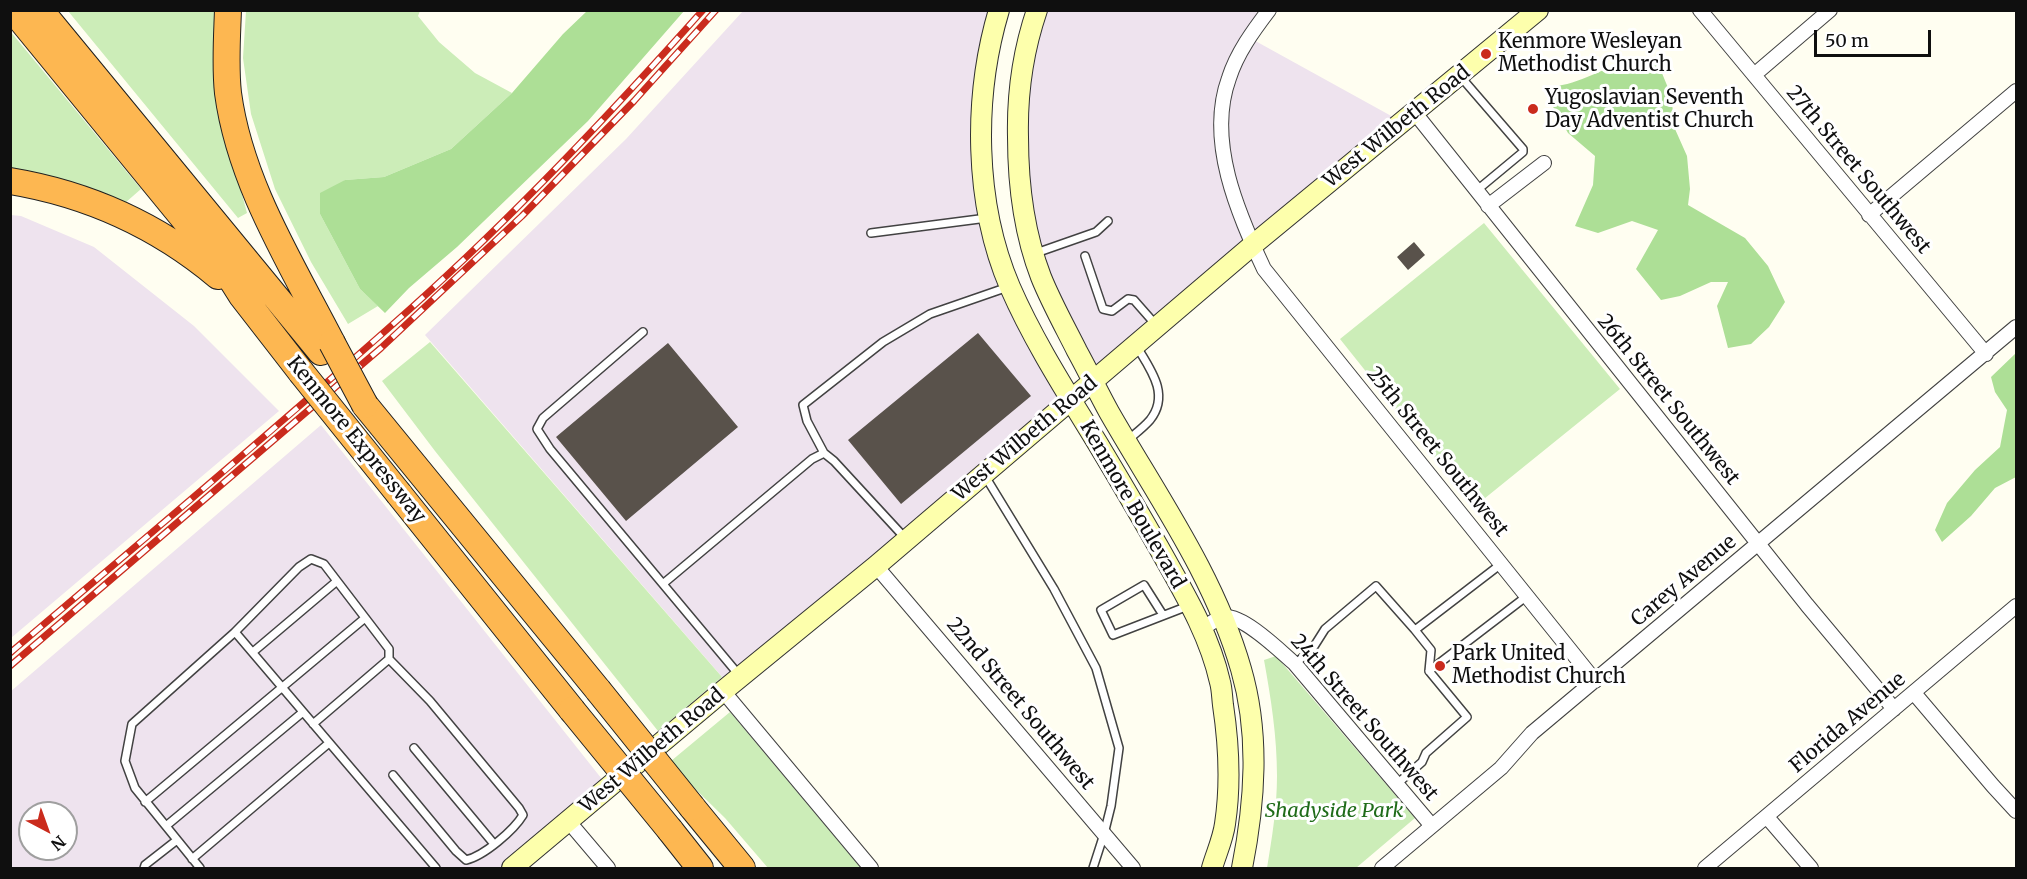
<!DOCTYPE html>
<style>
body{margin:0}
#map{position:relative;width:2027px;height:879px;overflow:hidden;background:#fffef1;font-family:Merriweather,serif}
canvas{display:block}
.frame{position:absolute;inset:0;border:12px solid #0f0f0f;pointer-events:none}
.north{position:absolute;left:18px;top:801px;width:60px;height:60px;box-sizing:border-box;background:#fff;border:2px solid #9f9f9f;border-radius:50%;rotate:139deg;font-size:16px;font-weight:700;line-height:24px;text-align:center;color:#0f0f0f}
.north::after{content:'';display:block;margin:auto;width:21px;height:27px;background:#ca2b1d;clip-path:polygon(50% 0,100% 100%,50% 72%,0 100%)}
.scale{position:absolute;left:1814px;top:30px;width:117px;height:27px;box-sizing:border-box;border:3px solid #0f0f0f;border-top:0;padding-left:8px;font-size:18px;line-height:21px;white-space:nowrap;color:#0f0f0f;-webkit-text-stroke:4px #fff;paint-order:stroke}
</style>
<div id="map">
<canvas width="2027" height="879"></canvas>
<div class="frame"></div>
<div class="north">N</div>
<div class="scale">50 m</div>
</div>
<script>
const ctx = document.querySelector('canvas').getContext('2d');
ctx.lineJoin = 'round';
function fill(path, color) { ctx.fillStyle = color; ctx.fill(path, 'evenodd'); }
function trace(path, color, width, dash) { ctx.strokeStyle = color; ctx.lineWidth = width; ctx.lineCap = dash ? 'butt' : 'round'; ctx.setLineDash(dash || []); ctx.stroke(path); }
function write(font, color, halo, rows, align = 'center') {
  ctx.font = font + ' Merriweather,serif'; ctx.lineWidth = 6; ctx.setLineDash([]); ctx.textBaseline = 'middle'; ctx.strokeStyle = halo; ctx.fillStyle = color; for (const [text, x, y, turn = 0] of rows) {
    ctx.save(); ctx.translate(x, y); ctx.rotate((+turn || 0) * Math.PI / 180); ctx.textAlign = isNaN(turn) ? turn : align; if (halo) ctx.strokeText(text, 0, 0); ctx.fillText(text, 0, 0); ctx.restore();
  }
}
fill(new Path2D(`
 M743 11H999L991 41 990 217 1070 401 730 686 425 335 626 139Z
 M1037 11H1268L1250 38 1404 123 1094 381 1060 317 1020 181Z
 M11 215 21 216 94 247 194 326 279 411 11 638Z
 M321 425 609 788 512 868H11L10 692ZM30 813H66V849H30Z`), '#eee3ee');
fill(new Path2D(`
 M68 11H218L232 157 247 213 238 218Z
 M246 11H420L418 16 439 42 475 73 512 93 451 149 384 177 345 180 320 214 360 289 378 306 348 324 311 262 275 189 251 114 243 58Z
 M10 31 141 189 125 203 11 174Z
 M1484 223 1620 389 1474 507 1340 339Z
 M430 342 722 677 658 731 435 451 382 381Z
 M1276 656 1415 818 1356 868H1267C1272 838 1277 807 1277 776 1277 736 1271 699 1264 660Z
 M730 712 861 868H768L725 818 681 775 671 761Z`), '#ccedb8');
fill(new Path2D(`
 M587 11H684L588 121 457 247 409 288 385 313 360 289 320 214V193L345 180 384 177 451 149 512 93 563 34Z
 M1637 59 1659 66 1671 95 1675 129 1687 156 1690 189 1688 205 1745 238 1768 266 1785 302 1769 327 1751 344 1728 348 1717 306 1728 282H1711L1680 296 1661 300 1636 269 1658 230 1632 221 1598 233 1575 226 1593 185 1595 156 1568 133 1548 98 1557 86C1585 82 1609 64 1637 59Z
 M2016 353V477L1995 488 1971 516 1942 542 1935 530 1947 503 1975 470 2000 447 2007 410 1995 392 1991 377Z`), '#addf96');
fill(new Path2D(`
 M1414 242 1425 255 1408 270 1397 257Z
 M978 333 1031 396 901 504 848 440Z
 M668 343 738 427 626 521 556 437Z`), '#59524b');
const service = new Path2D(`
 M1460 76 1523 149V152L1476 191
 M871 233 987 218
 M1036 253 1096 232 1108 221
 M1085 256 1103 309 1112 311 1128 299 1134 300 1156 325
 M643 332 543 418 537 429 550 449 739 675
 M1129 439C1136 433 1144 427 1150 420 1170 395 1151 370 1137 347
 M824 453 807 421 803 405 883 342 930 314 1008 287
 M985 476 1054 589 1096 668 1119 748 1111 806 1104 834 1093 868
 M664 583 812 459 824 453 834 461 905 538
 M1163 615 1144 585 1101 610 1113 635 1188 606
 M1415 630 1431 650 1429 671
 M235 632 299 567 311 559 324 564 389 649V659L313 724
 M253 652 337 581
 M389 659 430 701 519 808 523 815C514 830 484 856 466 860L456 851 393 775
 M1295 664 1313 648 1325 629 1376 586 1415 630 1501 564
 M414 748 494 844
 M1397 784 1422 762 1426 753 1467 717 1429 671 1527 596
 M145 802 365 618
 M166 826 303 712
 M192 859 329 743
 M144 868 145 865 177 840
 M200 868 135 788 125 761 132 724 235 632 436 868`);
const minor = new Path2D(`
 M1269 10C1253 31 1237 53 1229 78 1206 141 1238 213 1264 269L1595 681
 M1700 10 1986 354
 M1754 75 1830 10
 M1415 113 1807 605 1894 709
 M1488 206 1544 163
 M1869 215 2016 91
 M876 566 1133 868
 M1202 629C1208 625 1217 618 1223 617 1243 614 1281 652 1295 664L1432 826
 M723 691 871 868
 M1914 693 1993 786 2016 811
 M1767 817 1811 868
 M569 822 608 868
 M1382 868 1501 768 1532 733 2016 327
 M1705 868 2016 606`);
const secondary = new Path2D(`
 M999 10C973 97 974 203 1010 287 1034 342 1067 393 1098 444 1119 479 1139 513 1159 548 1183 591 1209 633 1220 682 1222 689 1222 697 1223 705 1229 745 1231 784 1225 824 1223 839 1216 854 1212 868
 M1037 10C1023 51 1017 94 1018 137 1018 184 1024 233 1041 277 1051 302 1065 327 1077 351 1088 371 1098 392 1109 412 1157 496 1214 575 1241 669 1260 734 1255 802 1242 868
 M512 868 723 691 876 566 1254 244 1538 10`);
const motorway = new Path2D(`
 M13 10 225 269 242 296 301 372
 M40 10 321 352
 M228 10C227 38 225 66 228 93 240 183 291 263 332 343
 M10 181C88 194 157 225 218 276
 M365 405 598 690
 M399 494 572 710
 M692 807 742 868
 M670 830 700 868`);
trace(service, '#424242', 10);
trace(minor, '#424242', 16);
trace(secondary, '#313131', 22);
trace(motorway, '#202020', 28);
trace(service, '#fff', 7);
trace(minor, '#fff', 14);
trace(secondary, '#fdffac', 20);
trace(motorway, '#fdb751', 26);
const rail = new Path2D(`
 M10 653C144 539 279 426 410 309 514 216 610 114 703 10
 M10 666 381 348 522 216 634 101 716 10`);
trace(rail, '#ca2b1d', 7);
trace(rail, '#fff', 4.5, [14]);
const motorwayBridge = new Path2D(`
 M332 343 365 405
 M301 372 399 494
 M598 690 692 807
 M572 710 670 830`);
trace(motorwayBridge, '#202020', 28, []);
trace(motorwayBridge, '#fdb751', 26);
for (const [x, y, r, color] of [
 [1486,54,6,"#ca2b1d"],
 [1533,109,6,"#ca2b1d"],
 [1440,666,6,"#ca2b1d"]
]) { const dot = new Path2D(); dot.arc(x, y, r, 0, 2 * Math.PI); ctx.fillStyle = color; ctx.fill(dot); trace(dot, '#fff', 2); }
write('20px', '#0f0f0f', '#fff', [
 ["Kenmore Wesleyan",1498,42],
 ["Methodist Church",1498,65],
 ["Yugoslavian Seventh",1545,98],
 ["Day Adventist Church",1545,121],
 ["Park United",1452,654],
 ["Methodist Church",1452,677]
], 'left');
write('20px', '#0f0f0f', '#fff', [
 ["West Wilbeth Road",1397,127,-39],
 ["27th Street Southwest",1858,170,50],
 ["26th Street Southwest",1668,400,51],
 ["West Wilbeth Road",1025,439,-40],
 ["Kenmore Expressway",356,440,51],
 ["25th Street Southwest",1437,452,51],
 ["Kenmore Boulevard",1132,505,60],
 ["Carey Avenue",1684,581,-40],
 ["22nd Street Southwest",1020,704,50],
 ["24th Street Southwest",1364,718,49],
 ["Florida Avenue",1848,723,-40],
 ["West Wilbeth Road",652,751,-40]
]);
write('italic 20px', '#206c1a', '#fff', [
 ["Shadyside Park",1334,811]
]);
</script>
